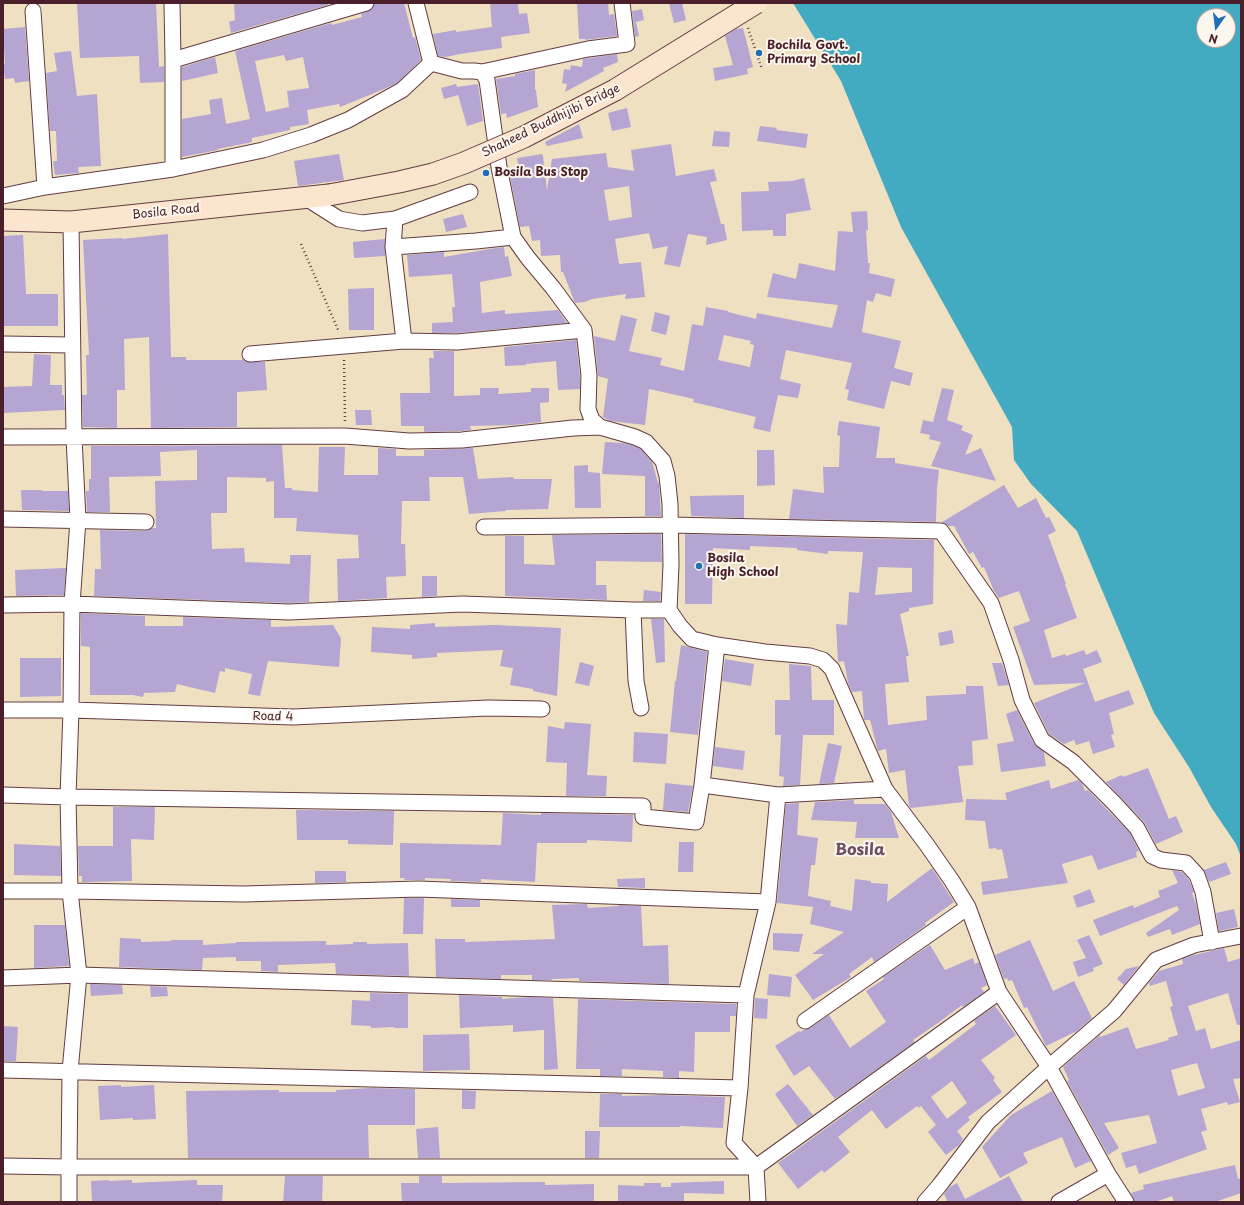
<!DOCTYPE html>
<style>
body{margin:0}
#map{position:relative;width:1244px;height:1205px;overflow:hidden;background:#efe0c1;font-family:"Playpen Sans",sans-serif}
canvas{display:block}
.frame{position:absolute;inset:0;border:4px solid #4a1f2b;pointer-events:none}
.north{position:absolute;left:1196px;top:8px;width:40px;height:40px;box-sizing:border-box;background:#fbf7ec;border:1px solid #b4a19f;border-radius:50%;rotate:194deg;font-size:11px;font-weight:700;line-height:16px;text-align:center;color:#4a1f2b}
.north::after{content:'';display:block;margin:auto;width:14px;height:18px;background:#1f6fb2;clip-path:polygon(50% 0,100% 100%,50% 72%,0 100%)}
</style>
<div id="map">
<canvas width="1244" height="1205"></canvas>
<div class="frame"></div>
<div class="north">N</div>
</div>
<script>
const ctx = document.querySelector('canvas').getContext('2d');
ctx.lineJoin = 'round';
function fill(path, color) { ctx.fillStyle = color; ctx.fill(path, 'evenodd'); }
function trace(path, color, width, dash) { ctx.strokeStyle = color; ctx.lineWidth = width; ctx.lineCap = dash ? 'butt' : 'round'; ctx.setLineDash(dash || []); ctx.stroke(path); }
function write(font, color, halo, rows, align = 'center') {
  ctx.font = font + ' "Playpen Sans",sans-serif'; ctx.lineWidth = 4; ctx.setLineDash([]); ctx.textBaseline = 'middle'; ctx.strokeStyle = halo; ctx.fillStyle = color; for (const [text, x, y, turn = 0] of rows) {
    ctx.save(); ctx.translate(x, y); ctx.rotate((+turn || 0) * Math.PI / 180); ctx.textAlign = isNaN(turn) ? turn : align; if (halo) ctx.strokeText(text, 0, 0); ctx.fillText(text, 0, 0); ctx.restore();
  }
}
fill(new Path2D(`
 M793 3H1241V857L1236 844 1211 807 1189 767 1154 713 1077 531 1031 484 1014 460 1012 427 901 227 841 81ZM1204 16H1228V40H1204Z`), '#42aac1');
fill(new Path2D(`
 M77 3H156L159 67 164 66V82L140 83 139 56 80 58Z
 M234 3H328V5L231 33 229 22 235 20Z
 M375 3H404L413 38 415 37 421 60 397 83 384 89 340 107 339 104 307 110 309 124 290 127V130L252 138V142L218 149V150L182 157V119L211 114 209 100 222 98 226 124 250 119 235 51 331 23 332 25 362 17 361 14 372 9ZM284 55 286 61 303 57 309 88 287 91 289 107 266 112 255 61Z
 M490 3H518L519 14 527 13 530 33 501 37 502 48 460 54 446 57 438 56 433 34 456 30V32L492 27Z
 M577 3H608L609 15 614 14 617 36 585 40V39H579Z
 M669 3H682L686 20 674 23Z
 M642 9 644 20 636 22 639 36 635 37 632 11Z
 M25 27 29 81 15 83 14 78 5 79 3 64H5L3 29Z
 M743 28 753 67 747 69 748 74 715 81 713 68 733 65 725 36 736 29Z
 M71 51 77 96 97 94 101 166 78 167 79 173 55 175 53 161H57L56 131H50L46 73 57 71 54 53Z
 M617 54 618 62 603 68 604 71 565 92 567 84 562 83 564 69 570 70 571 65 582 67 583 59Z
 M215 57 218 73 182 81V67Z
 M535 70V90H536L538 107 507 118 506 113 501 114 496 79 515 76V74Z
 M456 84 457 87 478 84 483 121 467 126 458 95 444 99 441 88Z
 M627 108 631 127 612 131 608 113Z
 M579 124 583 138 547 146 545 142Z
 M760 126 777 128 776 130 808 134 806 148 757 141Z
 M714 131 730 132 729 147 712 146Z
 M671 144 676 176 714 169 717 181 710 182 721 224H724L727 240 706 245 707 237 688 234 680 267 664 264 668 246 653 249 649 233 615 239 619 264 641 262 645 297 625 299 626 294 592 299 585 302 575 303 563 272H561L560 255 541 256 540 240 532 241 529 226 520 227 510 177 520 176 517 158 542 154 543 156 547 190 552 159 606 153 608 167 634 171 631 150ZM629 186 632 217 609 221 604 190Z
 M339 154 344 180 298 186 294 161Z
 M804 178 811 210 786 214V236H773V230L742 231 741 192 769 191 768 182 792 181Z
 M867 211 868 230H866L868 263H870L869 273 895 279 891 297 876 293 873 302 867 300 862 332 901 341 894 368 913 373 910 386 891 381 884 409 847 400 849 390 845 389 852 363 786 350 780 379 801 384 798 398 778 395 770 432 753 428 756 417 693 402 694 399 649 389 645 425 610 421 603 417 608 379 598 376 594 336 615 341 621 315 637 319 629 351 662 358 660 365 684 371 692 324 703 326 706 307 728 311V312L756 319 757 313 832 328 838 305 767 297 773 273 796 279 799 263 835 271 838 231 853 232 851 212ZM724 335 751 341 750 344 754 345 750 367 718 360Z
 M463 214 467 227 446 232 443 219Z
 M168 234 171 357H186V360H242V357L243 359 247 362H265L267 390 237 392V427L151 428 149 337 124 339 125 390H117V428L83 427 82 395H87L86 355H89L83 240 122 238V239Z
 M23 235 26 294H58V326H3V236Z
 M385 239V256L354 258 353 242Z
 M504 247 505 257 508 256 512 276 480 282 482 313 505 310V314L558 310 567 323 457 333H432V323L453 322 452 307H455L452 274 409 277 407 255 444 252V257L489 249Z
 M374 288V330H349L348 289Z
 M655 312 670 316 666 335 651 331Z
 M576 340 580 375V389L558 390 556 361 526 364V365L505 366 504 347Z
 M433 351H454V396L480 395V388H499L498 394 531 392V388H549V402L540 403 541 422 514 425 470 426 471 430 461 431 424 432V426H401L400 393H430L429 358H434Z
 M34 354 51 355 50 385H62V395H64L65 410 3 413V387L32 386Z
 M942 388 954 390 947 420 963 426 961 430 973 435 965 455 981 448 996 481 931 466 941 442 929 439 930 435 920 433 923 420 933 422Z
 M355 410H371L372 425H356Z
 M839 421 880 427 876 458H895V463L939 470 937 488 936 522 789 519 793 489 824 493 823 467H839L840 436 837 435Z
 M605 442 623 443 632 445 641 449 652 462 658 483H659L661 516H645V476L602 474Z
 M282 445 285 488H292V490L318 492 319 447H345L344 475H378V448L396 449V456H424V450L473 448 478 479 513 477 514 479H552L548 509 506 510V511L469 514 463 477H429L430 501H402L401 544H405L406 576 386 577 387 598 338 601 337 559 359 558 358 535 296 531 297 518H274V481L266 482V478L227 477V513H211L212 549 244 548 245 562 290 564V555H311L309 602 289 603 94 596 95 569H101L100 530 146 531 150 530 152 528H156L155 481 197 480V450L160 452 161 476 109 477 110 512H87L86 491H89V479H91V446Z
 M757 450H774L775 485 757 486Z
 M588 465V472L600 473 601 508H575L574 466Z
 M1004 485 1018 508 1036 498 1046 518 1049 517 1056 531 1048 535 1066 584H1065L1077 618 1044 630 1052 658 1065 654 1066 656 1084 650 1086 655 1097 650 1102 662 1083 669 1095 702 1129 690 1134 704 1109 713 1114 734 1111 735 1115 747 1093 754 1089 741 1076 745 1074 740 1064 744 1049 734 1034 703 1085 683 1034 685 1013 627 1030 621 1019 591 999 598 994 591 984 567 982 568 973 552 969 554 954 526H948L942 522Z
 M21 490H42V491H68L69 511 22 510Z
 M744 495V518L691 516 690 496Z
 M661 534 662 562 596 561V585H606L607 600 505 596V536H524V564L555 565 552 535Z
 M685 534 934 540 933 604 909 608V611L900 614 909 656H906L909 682 885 684 888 725 927 720 926 696 966 694V686H983L988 739 972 741 973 765 958 766 963 802 911 808 909 806 905 770 889 773 886 749 878 751 870 720H864L862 691 852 692 848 683 844 661 838 662 836 624 847 625 849 592 859 593 863 552 828 551V554L797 550V548L750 546V550L713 548 712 604H685ZM878 567 912 568V592L875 595Z
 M66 568 64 595 16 596 15 570Z
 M422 576H437V596L422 597Z
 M644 590 661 592 660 601H643Z
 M81 613 145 616V626H183V617L271 620V627L333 625 341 638 339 667 268 661 260 696 248 694 252 674 225 668V672L220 671 215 693 177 684 175 692 144 693 143 697 133 695H90V647L81 646Z
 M651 619H664L665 662 656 663Z
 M435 623V627L495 625 561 628 557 696 533 691V689L510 685 513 668 500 666 503 650 437 653V657L412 659V655L371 652 372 627 410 629V625Z
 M952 630 954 643 940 646 938 633Z
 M681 645 707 652 698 735 670 732 675 681H676Z
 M20 658H61V696L20 697Z
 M725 659 754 664 751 686 722 681Z
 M580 662 594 666 589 686 575 683Z
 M992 663H1002L1009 685 998 686Z
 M789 664 811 666 812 700H834V735H803L800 785 783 786 784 777 779 776 781 735H775V700H790Z
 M1017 710 1034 744 1044 752 1046 766 1001 772 997 744 1014 741 1006 714Z
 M565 722 591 724 587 775 607 776 606 796H566L567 763 546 762 548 726 564 729Z
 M634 732 668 734 666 764 633 762Z
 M828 743 842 746 834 783 819 784Z
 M715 747 745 751 743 770 713 766Z
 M1148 768 1169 819 1176 816 1183 832 1156 844 1144 822 1106 782 1122 775 1123 777Z
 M1049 780 1051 789 1078 780 1082 783 1085 791 1088 790 1130 833 1139 851 1136 852 1137 857 1098 870 1092 855 1062 864 1068 883 983 895 981 882 1008 878 1002 849 997 850 996 848 989 849 985 821 965 820 966 799 1007 800 1005 793Z
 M665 783 693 786 688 812 663 810Z
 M854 800V804H885L891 812 899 838H855L857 822 811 820 815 802Z
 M799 803 797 835 818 838 815 865H811L808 896 831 901 830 906 852 911 855 879 871 881V883L888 884 887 902 932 868 954 902 925 923 926 925 874 962 872 957 849 974 851 977 813 1000 795 975 824 954H812L844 932 810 924 813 907 777 903 786 804Z
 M113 807H155L154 840 131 839 132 881 82 882V876H79L78 846H113Z
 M296 810 394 811 393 845 348 844V840H297Z
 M503 813 541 815V813L633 815 632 842 587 840V843H537L535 882 481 879V882L451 881V879L425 878V880H404L405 878H400V843L501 845Z
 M679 842H694L693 872H678Z
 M14 844 60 846 61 876 14 875Z
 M1226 862 1231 874 1209 882 1204 870Z
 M1172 870 1182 872 1189 880 1194 892 1192 893 1196 904 1200 924 1172 935 1170 929 1148 937 1146 933 1179 910 1177 906 1100 936 1093 920 1133 905 1134 908 1160 897 1158 891 1178 883Z
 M315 871H346V882L315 883Z
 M645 878V888L618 887 617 879Z
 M1090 889 1095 902 1077 908 1073 896Z
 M404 898H424L423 934H403Z
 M451 899 480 900V907H451Z
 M587 904 588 908 619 906V905L641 906 643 946 668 945 669 984 579 981V978L552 979V980H532V975H501V979L436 977 435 939H465V942L555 939 552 905Z
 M1234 909 1238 927 1219 931 1216 913Z
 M34 925H65L69 966 34 968Z
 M773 933 803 934 799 952 773 950Z
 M1089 935 1103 964 1093 968 1094 971 1078 977 1073 962 1086 958 1077 940Z
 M120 938 141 939V942L171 941V940H203V945L236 943V942L326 941V945L353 944V942H367V944L408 943 409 976 336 974 335 963 278 965V972L261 971V961H236V957L203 958 202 970 119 967Z
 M1030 940 1053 991 1074 981 1092 1018 1077 1031 1046 1046 1027 1007 1024 1008 1012 980 1008 981 1007 978 1004 979 995 955Z
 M930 945 945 970 973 958 975 964 979 962 987 985 981 988 984 992 963 1007 962 1005 938 1023 913 1040 915 1042 835 1099 809 1066 794 1076 775 1046 799 1031 800 1032 804 1030 810 1028 829 1015 850 1048 886 1022 866 991 884 979 883 977Z
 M1224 948 1228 962 1241 958V1025H1237L1228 993 1188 1006 1196 1031 1205 1028 1211 1049 1241 1040V1078L1233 1079 1240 1102 1228 1105 1227 1102 1201 1109 1207 1130 1201 1132 1207 1149 1139 1174 1136 1165 1126 1168 1121 1153 1157 1143 1149 1115 1104 1123 1119 1148 1108 1155 1067 1081 1069 1080 1063 1067 1100 1035V1037L1128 1027 1136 1049 1169 1040 1168 1038 1178 1035 1170 1007 1173 1006 1166 981 1150 986 1149 983 1159 971 1183 964 1182 959 1190 956ZM1197 1063 1205 1088 1178 1096 1171 1070Z
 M1139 966 1124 985 1117 979 1126 969Z
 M769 974 792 977 790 997 767 995Z
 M90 984 122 985 123 994 91 996Z
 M150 986 167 987 168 996 151 997Z
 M370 993 408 994V1028H394V1027L371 1028V1026L351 1025 352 1000 370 1001Z
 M459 995 502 997V999L529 997 553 998 558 1069 544 1070V1030L513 1032V1025L460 1028Z
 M755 998 768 999 767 1019 754 1018Z
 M578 999 736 1004V1016H730V1032H695L694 1072 679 1071V1078L663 1077V1071L622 1069V1076H600V1069H576Z
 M995 1006 1016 1035 981 1060 995 1078 993 1080 1002 1092 968 1117 970 1120 957 1131 963 1139 959 1145 946 1155 928 1132 936 1125 921 1106 918 1108 917 1106 886 1129 872 1110 838 1137 850 1152 824 1173 822 1170 798 1189 778 1163 926 1056 929 1060 976 1024 974 1021ZM952 1081 967 1103 947 1119 931 1097Z
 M3 1026 18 1027 16 1061H3Z
 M469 1034 470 1070 423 1071V1035Z
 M788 1084 813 1115 797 1126 775 1094Z
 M121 1085V1087L154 1085 156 1119 133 1120V1118L100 1120 98 1086Z
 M370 1088 415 1089V1125H368L369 1158H188L186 1091 279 1090V1092H336V1090Z
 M462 1090 476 1091 475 1109H462Z
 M1052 1091 1091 1161 1075 1168 1062 1137 1023 1153 1028 1163 1000 1178 982 1147 1011 1115Z
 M600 1094H622V1096L663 1095 725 1097 723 1128 680 1126V1127H599Z
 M438 1127 440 1158H418L416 1129Z
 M585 1131H600L599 1158H585Z
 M1235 1165 1238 1179 1241 1178V1193L1215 1202H1174L1172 1196 1155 1202H1135L1131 1193 1144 1189 1143 1185Z
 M285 1176H323L322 1202H283Z
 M419 1176H442V1183L545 1182V1185L594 1184V1202H402L401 1183H419Z
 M1009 1176 1023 1202H948L944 1194 950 1187 957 1183 965 1199Z
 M109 1180V1181L132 1180V1183L197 1180V1185H223L222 1202H92L91 1181Z
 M724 1181V1194L684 1193V1202H618V1185L644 1186V1183H661V1187H671V1183Z`), '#b5a5d2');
const minor = new Path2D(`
 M172 3 173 60V169
 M416 3 431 63
 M33 11 45 187
 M173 60 366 3
 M482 72 588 49 627 44 622 3
 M3 196 45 187 173 169 263 150 311 135 348 120 402 90 431 63 462 71H474L482 72 487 80 499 167 513 237 528 258 553 288 584 330 589 375 588 409 592 420 600 427 635 437 646 442 663 461 667 476 670 504 671 565 669 610 680 626 692 639 717 645 765 652 810 656 823 660 832 669 885 789 927 845 952 881 968 907 999 992 1049 1067 1108 1174 1126 1202
 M306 198 339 219 362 223 395 219
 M393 247 476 241 513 237
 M404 341 393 247 395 219 470 192
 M3 344 72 345
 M250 354 404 341 457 342 584 330
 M3 437 345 436 409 441 462 440 573 428 600 427
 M3 519 146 522
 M484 527 671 525 941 531 991 603 1011 660 1022 700 1042 740 1073 762 1115 804 1137 828 1152 856 1161 860 1186 863 1197 875 1203 892 1212 942
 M3 605 72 604 289 612 462 604 633 610H669
 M633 610 636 681 641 708
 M717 645 702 785 778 795 885 789
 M3 710H71L293 717 488 708 542 709
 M3 795 68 797 643 806V817L696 822 702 785
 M3 891H70L244 894 419 889 768 902
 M3 978 79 975 746 995
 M805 1021 968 907
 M3 1070 740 1088
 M3 1166 69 1167H756L999 992
 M69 1202V1167L70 1071 79 975 70 891 68 797 71 710 72 604 78 520 74 437 71 222
 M758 1202 756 1167 734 1143 740 1088 746 995 768 902 778 795
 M925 1202 939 1186 988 1122 1049 1067 1114 1011 1156 960 1194 945 1241 936
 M1059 1202 1108 1174`);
const secondary = new Path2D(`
 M3 220 71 222 329 195`);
trace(minor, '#633c42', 17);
trace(secondary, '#633c42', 23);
trace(new Path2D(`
 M748 28 762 69
 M301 244 339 332
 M344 360 345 421`), '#633c42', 2.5, [1, 3]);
trace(minor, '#fff', 15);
trace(secondary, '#fce5cf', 21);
const secondaryBridge = new Path2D(`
 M329 195 399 182 433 174 464 163 524 137 615 90 756 3`);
trace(secondaryBridge, '#633c42', 23, []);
trace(secondaryBridge, '#fce5cf', 21);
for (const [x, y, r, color] of [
 [759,53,4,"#1f6fb2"],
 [486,173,4,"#1f6fb2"],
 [699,566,4,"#1f6fb2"]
]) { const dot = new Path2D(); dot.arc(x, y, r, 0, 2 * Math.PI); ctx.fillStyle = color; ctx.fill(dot); trace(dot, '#fbf7ec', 1.5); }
write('bold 12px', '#4a1f2b', '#fbf7ec', [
 ["Bochila Govt.",767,46],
 ["Primary School",767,60],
 ["Bosila Bus Stop",494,173],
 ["Bosila",707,559],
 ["High School",707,573]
], 'left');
write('12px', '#4a1f2b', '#fbf7ec', [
 ["Shaheed Buddhijibi Bridge",551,121,-26],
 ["Bosila Road",166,212,-6],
 ["Road 4",273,717,1]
]);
write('bold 16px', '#6f4e65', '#fbf7ec', [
 ["Bosila",860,851]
]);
</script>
